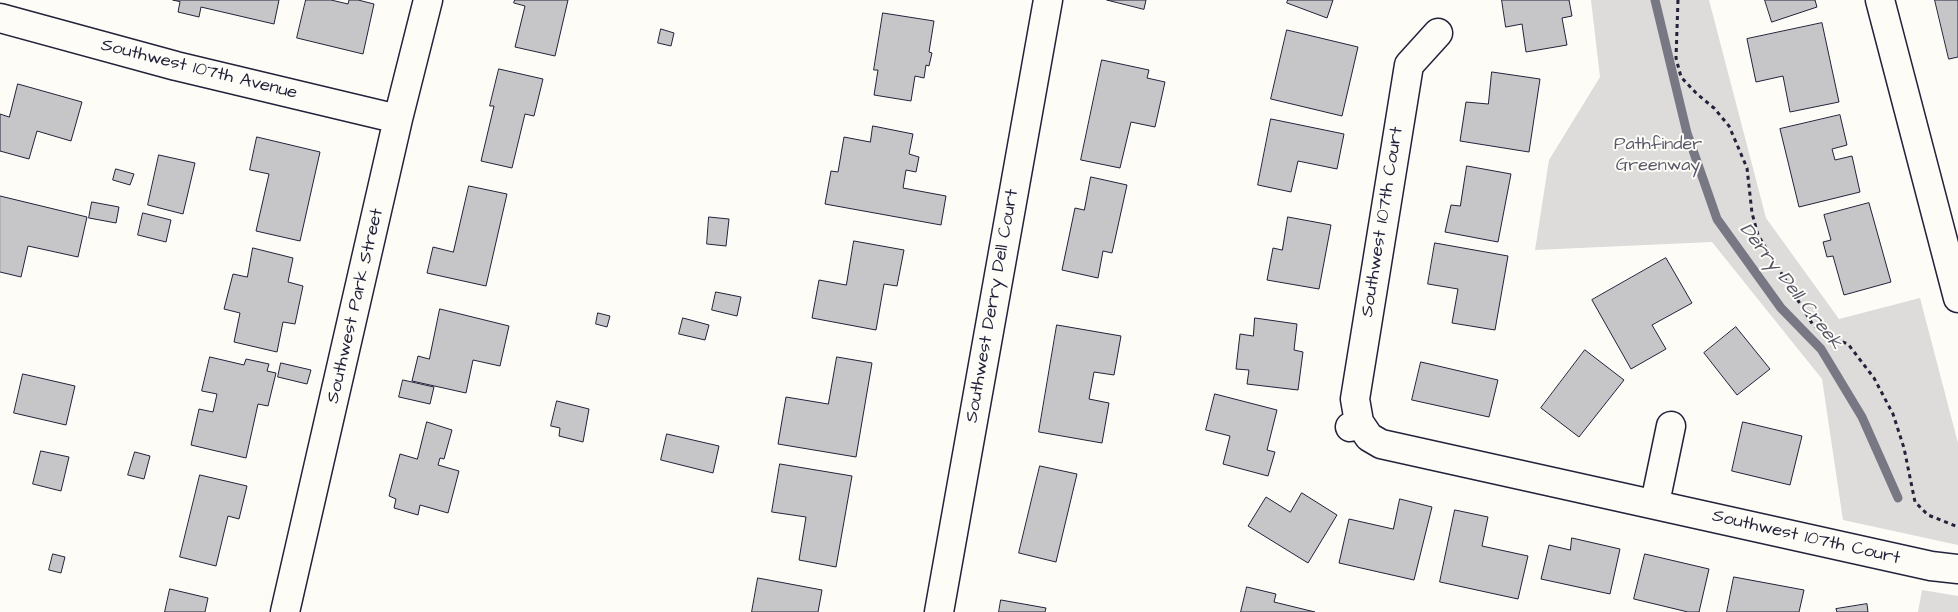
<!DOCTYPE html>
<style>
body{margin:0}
canvas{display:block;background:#fdfcf7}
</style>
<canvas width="1958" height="612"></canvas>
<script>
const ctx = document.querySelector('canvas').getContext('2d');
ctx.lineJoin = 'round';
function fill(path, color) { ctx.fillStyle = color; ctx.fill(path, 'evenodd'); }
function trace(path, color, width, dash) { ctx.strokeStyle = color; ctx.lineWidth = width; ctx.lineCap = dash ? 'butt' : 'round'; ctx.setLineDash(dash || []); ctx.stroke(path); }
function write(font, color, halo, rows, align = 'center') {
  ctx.font = font + ' "Architects Daughter",sans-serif'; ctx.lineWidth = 4; ctx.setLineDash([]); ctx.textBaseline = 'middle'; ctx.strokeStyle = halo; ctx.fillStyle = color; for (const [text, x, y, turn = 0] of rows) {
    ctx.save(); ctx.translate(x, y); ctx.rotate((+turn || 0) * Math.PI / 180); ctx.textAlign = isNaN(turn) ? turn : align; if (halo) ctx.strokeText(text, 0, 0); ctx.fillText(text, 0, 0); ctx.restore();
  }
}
fill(new Path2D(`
 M1591 0H1709L1766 218 1839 319 1920 298 1958 443V545L1843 520 1822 379 1712 242 1535 250 1549 160 1600 77Z
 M1922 590 1958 596V612H1918Z`), '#dddcdb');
trace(new Path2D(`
 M1655 0 1687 133 1717 219 1781 308 1821 349 1862 417 1898 498`), '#787885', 9);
const building = new Path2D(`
 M173 0H279L274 24 201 7 199 17 178 12 180 2Z
 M306 0H331L348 4 349 0H358L374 4 363 54 297 38Z
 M515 0H568L555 56 515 47 525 6 514 3Z
 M1107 0H1146L1144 9Z
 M1288 0H1333L1327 18 1287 3Z
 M1502 0H1569L1572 16 1562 18 1567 45 1526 52 1522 24 1506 27Z
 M1765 0H1815L1817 7 1772 22Z
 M1935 0H1958V57L1949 59Z
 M883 13 934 21 929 52 932 53 929 66 926 65 924 78 915 76 911 101 874 95 878 70H874Z
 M1822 23 1839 102 1790 112 1783 76 1756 82 1747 39Z
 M661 29 674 33 671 46 658 43Z
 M1287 30 1358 47 1342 116 1271 99Z
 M1102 60 1149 70 1147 78 1165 82 1155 127 1131 122 1120 168 1081 160Z
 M499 69 543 79 534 116 525 114 512 168 481 161 494 106H490Z
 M1492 72 1540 79 1529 152 1460 141 1466 102 1488 104Z
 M18 84 82 102 71 141 37 131 29 159 0 151V114L9 117Z
 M1840 115 1847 145 1832 149 1835 160 1852 156 1860 192 1799 207 1780 129Z
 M1271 119 1344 134 1337 169 1298 161 1291 192 1258 185Z
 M873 126 913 134 909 154 919 157 916 172 906 170 903 188 946 196 941 225 825 204 831 171 838 172 844 137 870 142Z
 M257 137 320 152 300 241 256 231 269 174 250 170Z
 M159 155 195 163 183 214 148 205Z
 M1467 166 1511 174 1498 242 1445 232 1451 205 1460 206Z
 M116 169 134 174 130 185 113 180Z
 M1091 177 1127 185 1112 253 1103 251 1098 278 1062 270 1075 208 1084 210Z
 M469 186 507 194 486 286 427 273 433 247 453 252Z
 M0 196 87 217 78 257 28 246 21 277 0 272Z
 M92 202 119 207 116 223 89 218Z
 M1869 203 1891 282 1844 295 1833 256 1827 257 1823 242 1831 240 1824 215Z
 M143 213 171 220 166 242 138 235Z
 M709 217 729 219 726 246 707 244Z
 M1288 217 1331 225 1319 289 1267 280 1273 248 1282 250Z
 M854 241 904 250 897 286 884 284 876 330 812 318 819 280 846 285Z
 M1435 243 1508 256 1495 330 1452 323 1458 289 1428 284Z
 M253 248 293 258 288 282 303 286 295 324 283 322 277 352 234 342 240 313 224 309 233 274 247 277Z
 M1666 258 1692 303 1652 325 1666 349 1631 369 1592 300Z
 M716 292 741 297 737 316 712 310Z
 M440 309 509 326 500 366 473 360 466 393 412 381 418 356 429 359Z
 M598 313 610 316 607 327 596 324Z
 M683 318 709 325 705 340 679 334Z
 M1255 318 1297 324 1294 350 1303 352 1298 390 1247 384 1249 370 1236 369 1240 334 1253 336Z
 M1057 325 1121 336 1114 375 1094 372 1089 399 1109 403 1102 443 1039 432Z
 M1736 327 1770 369 1737 395 1704 353Z
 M1585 350 1624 380 1579 437 1541 408Z
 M210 357 244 365 246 359 269 364 267 371 276 373 268 406 258 404 246 458 191 445 199 409 213 412 217 394 202 391Z
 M837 357 872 363 856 457 778 444 786 397 828 404Z
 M1421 362 1498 380 1489 417 1412 400Z
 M281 363 311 370 307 384 278 377Z
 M23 374 75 386 66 425 14 413Z
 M403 380 434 387 430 404 399 397Z
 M1215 394 1277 410 1267 450 1275 452 1268 476 1223 464 1230 436 1206 430Z
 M557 401 589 409 583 442 559 436 560 428 551 426Z
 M427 422 452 430 444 459 440 458 438 465 459 471 448 513 420 505 418 515 394 508 396 499 389 496 400 454 417 459Z
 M1743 422 1802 436 1790 485 1732 471Z
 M667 434 719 446 713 473 661 460Z
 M41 451 69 457 61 491 33 484Z
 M135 452 150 456 144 479 128 475Z
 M780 464 852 476 836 567 799 560 806 517 772 512Z
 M1040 466 1077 474 1056 562 1019 553Z
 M200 475 247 486 239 519 228 516 216 566 180 557Z
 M1302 493 1337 515 1308 563 1248 526 1266 497 1290 512Z
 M1400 499 1432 507 1414 580 1339 563 1349 519 1393 529Z
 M1455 510 1488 517 1482 546 1528 556 1518 599 1440 582Z
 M1572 538 1620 549 1610 594 1541 579 1549 545 1570 550Z
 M53 554 65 557 61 573 49 570Z
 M1645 554 1709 569 1699 612H1688L1634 599Z
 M1734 577 1804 590 1799 612H1727Z
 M758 578 822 590 818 612H752Z
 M1247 587 1276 594 1274 602 1315 612H1241Z
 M170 589 208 598 205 612H165Z
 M1001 600 1046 608 1045 612H999Z
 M1867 604 1868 612H1837L1836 609Z`);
fill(building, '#c6c6c8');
trace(building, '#22223b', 1);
const minor = new Path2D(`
 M1880 0 1958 298
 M0 18 176 66 398 119
 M1359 422 1369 437 1381 444 1931 566 1958 569
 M1350 427 1359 422 1355 399 1409 65 1438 33
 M1655 503 1671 426
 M285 612 398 119 428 0
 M939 612 1048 0`);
trace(minor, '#22223b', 31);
trace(new Path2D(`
 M1678 0 1676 58 1681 77 1697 94 1714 108 1729 126 1747 168 1752 213 1758 235 1813 325 1826 335 1848 344 1874 378 1893 414 1904 448 1915 502 1928 515 1958 527`), '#22223b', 3, [4, 4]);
trace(minor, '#fdfcf7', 28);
write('18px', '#22223b', '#fdfcf7', [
 ["Southwest 107th Avenue",199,70,14],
 ["Southwest 107th Court",1383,222,-81],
 ["Southwest Park Street",356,306,-77],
 ["Southwest Derry Dell Court",993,306,-80],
 ["Southwest 107th Court",1806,538,13]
]);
write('18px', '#5a5a6b', '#fdfcf7', [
 ["Pathfinder",1658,145],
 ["Greenway",1658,166]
]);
write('italic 19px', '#545466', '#fdfcf7', [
 ["Derry Dell Creek",1790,287,52]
]);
</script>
